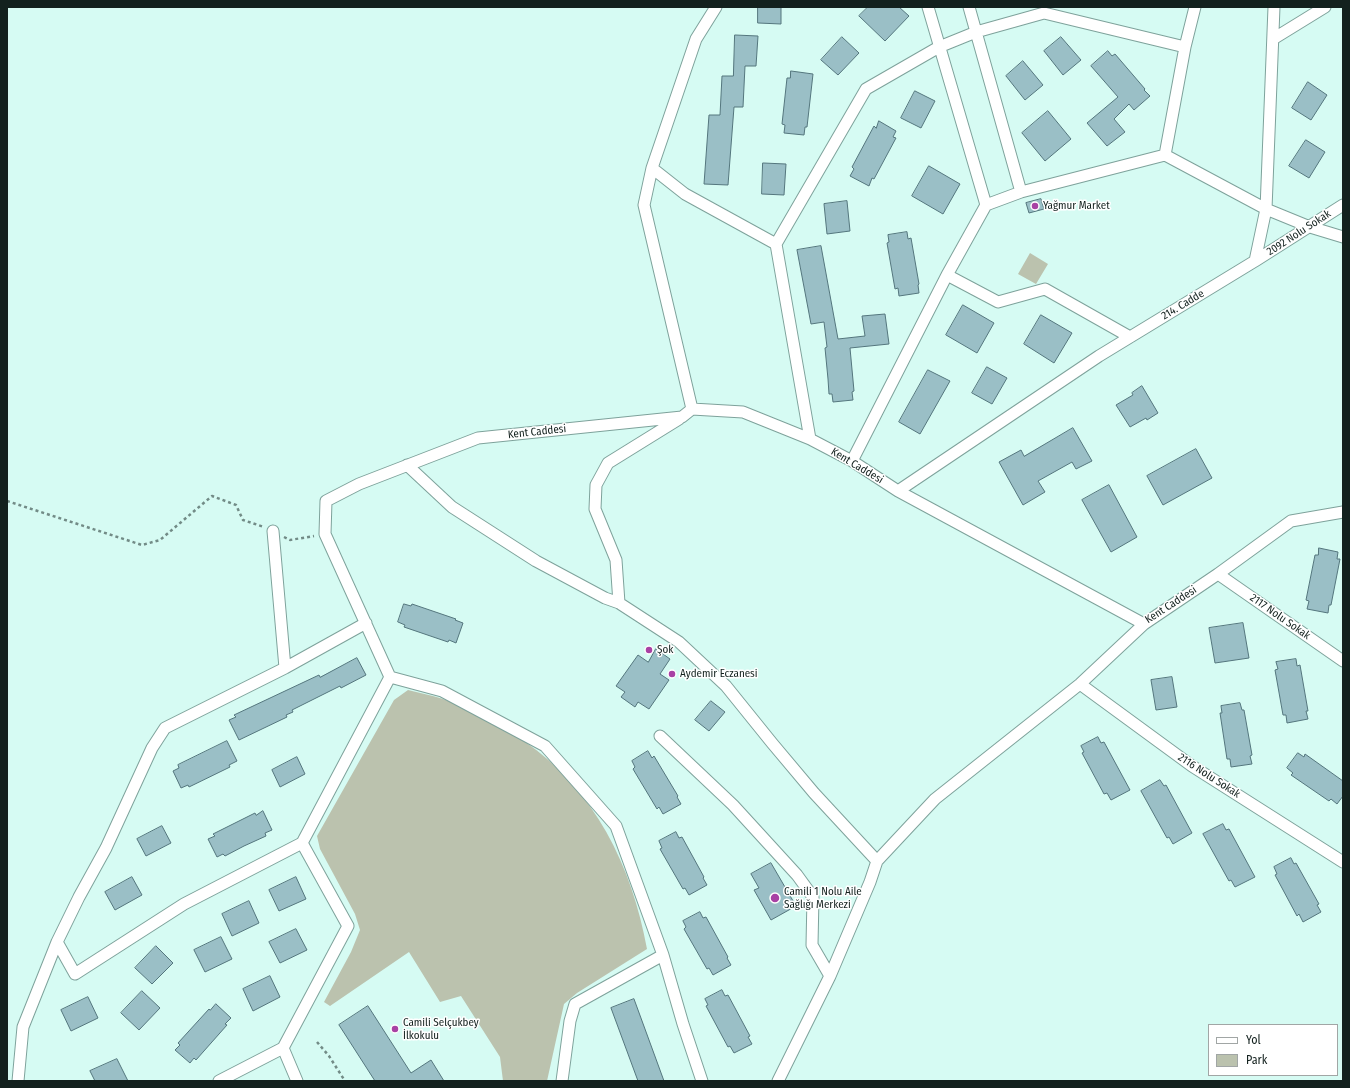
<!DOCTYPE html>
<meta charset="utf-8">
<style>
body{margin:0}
#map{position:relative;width:1350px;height:1088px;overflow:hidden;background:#d6fbf3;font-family:"Fira Sans Condensed",sans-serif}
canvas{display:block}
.frame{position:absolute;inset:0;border:8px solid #13211e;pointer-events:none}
.legend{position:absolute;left:1208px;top:1024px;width:130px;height:52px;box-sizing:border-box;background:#fff;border:1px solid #a1a6a5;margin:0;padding:5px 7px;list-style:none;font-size:12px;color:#13211e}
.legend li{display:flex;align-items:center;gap:8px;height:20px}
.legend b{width:20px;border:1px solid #a1a6a5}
</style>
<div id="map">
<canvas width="1350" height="1088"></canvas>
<div class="frame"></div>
<ul class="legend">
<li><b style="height:5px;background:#fff"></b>Yol</li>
<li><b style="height:11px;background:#bbc2ae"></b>Park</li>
</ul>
</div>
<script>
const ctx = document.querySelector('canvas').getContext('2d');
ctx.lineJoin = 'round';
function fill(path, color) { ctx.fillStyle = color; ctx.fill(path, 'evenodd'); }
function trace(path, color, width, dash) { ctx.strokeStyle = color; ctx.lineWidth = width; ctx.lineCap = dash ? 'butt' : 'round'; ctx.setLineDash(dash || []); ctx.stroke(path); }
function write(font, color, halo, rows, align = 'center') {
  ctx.font = font + ' "Fira Sans Condensed",sans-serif'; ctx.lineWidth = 3; ctx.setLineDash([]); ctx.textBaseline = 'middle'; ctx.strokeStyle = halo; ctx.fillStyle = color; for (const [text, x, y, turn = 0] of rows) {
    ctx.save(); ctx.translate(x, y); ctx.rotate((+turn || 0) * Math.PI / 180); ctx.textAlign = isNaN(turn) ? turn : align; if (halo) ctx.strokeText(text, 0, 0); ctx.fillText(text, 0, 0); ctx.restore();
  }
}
fill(new Path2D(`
 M1030 253 1048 264 1036 284 1018 274Z
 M408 690C424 694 442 697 457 705 469 710 480 717 492 723 502 729 514 734 524 741 595 790 632 866 647 949L577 993 564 1004 547 1081H503L500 1057 461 996 440 1002 409 952 330 1006 324 1002 351 952 360 930 355 914 320 849 317 836 394 700Z`), '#bbc2ae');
const building = new Path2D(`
 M758 7H781V24L758 23Z
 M868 7H899L909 16 885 41 859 16Z
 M735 35 758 36 756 66H745L743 107H734L728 185 704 184 709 115H720L722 76H733Z
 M842 37 859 53 838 75 821 60Z
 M1061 37 1081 60 1063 75 1044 51Z
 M1108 51 1112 56 1115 54 1145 89 1144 90 1150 96 1134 110 1129 104 1114 119 1125 132 1107 146 1087 123 1118 97 1091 66Z
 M1023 61 1043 85 1025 100 1006 76Z
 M791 71 813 74 807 127H805L804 135 784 133 785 125 782 124 787 78H790Z
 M1308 82 1327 95 1311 120 1292 108Z
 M915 91 935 101 921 128 901 118Z
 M1048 111 1071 139 1045 161 1022 133Z
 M879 121 896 131 893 137 896 138 874 179 872 178 869 186 850 176 854 169 852 167 874 126 876 128Z
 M1306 140 1325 152 1309 178 1289 166Z
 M763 163 786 164 784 195 762 194Z
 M929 166 960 184 943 214 912 196Z
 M1041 199 1044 209 1029 213 1026 203Z
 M847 201 850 231 827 234 824 204Z
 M907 232 908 239 911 238 919 284 918 285 919 293 899 296 898 288 895 289 887 243 889 242 888 235Z
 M821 246 838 339 865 336 862 316 885 314 889 344 850 348 854 391 852 392 853 400 833 402 832 394H829L828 379 825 348 827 347 824 322 811 324 797 250Z
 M963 305 994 323 977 353 946 335Z
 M1041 315 1072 333 1054 363 1024 344Z
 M987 367 1007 378 992 404 972 393Z
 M928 370 950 381 920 434 899 422Z
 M1142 386 1158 413 1147 420 1146 418 1130 427 1116 405 1133 395 1132 393Z
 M1073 428 1092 461 1076 469 1072 462 1038 481 1045 492 1023 505 999 462 1021 450 1024 456Z
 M1196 449 1212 478 1163 505 1147 476Z
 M1109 485 1137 537 1111 552 1082 500Z
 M1319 548 1338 552 1337 559H1340L1331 605H1329L1328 613 1307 609 1309 601 1306 600 1315 555H1318Z
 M404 604 411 606 412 604 456 619 455 620 463 623 456 643 449 640 448 642 404 627 405 625 398 622Z
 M1243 623 1249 658 1215 663 1209 628Z
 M656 649 670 659 660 674 669 680 649 709 638 702 635 707 621 697 625 692 616 686 638 655 648 662Z
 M357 658 366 675 341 688 340 686 292 710 293 712 286 715 287 717 239 740 229 720 236 717 234 715 319 675 320 677Z
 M1296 659 1297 666 1300 665 1308 711H1306L1308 719 1287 723 1286 715H1283L1275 670 1278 669 1276 662Z
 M1172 677 1177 707 1156 710 1151 680Z
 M711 701 725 712 709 731 695 720Z
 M1240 703 1242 710H1244L1252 755 1250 756 1252 764 1231 767 1230 759H1227L1220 713H1222L1221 706Z
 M1098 737 1101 743 1104 742 1130 790 1111 800 1107 793 1104 794 1082 753 1084 752 1081 746Z
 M227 741 237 761 229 765 230 767 189 787 188 785 181 788 173 771 179 768 178 765Z
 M648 751 652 758 654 756 678 796 677 797 681 804 663 814 659 807 657 809 633 769 635 767 632 761Z
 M1298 753 1304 757 1305 754 1343 781V796L1337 804 1331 799 1329 801 1291 775 1293 773 1287 768Z
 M297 757 305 774 280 787 272 770Z
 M1160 780 1164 786 1166 785 1192 833 1173 844 1169 837 1167 838 1141 791Z
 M263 811 272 830 265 833 266 836 244 846 225 856 223 854 217 857 208 839 215 836 213 834 255 813 256 815Z
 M1223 824 1226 830 1229 829 1255 877 1235 887 1231 880 1229 881 1203 834Z
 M162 826 171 843 146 856 137 839Z
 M676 832 679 838 682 837 704 877 703 878 707 885 689 895 685 888 683 889 660 849 662 848 659 841Z
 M1291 858 1294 864 1296 863 1319 904 1317 905 1321 912 1303 922 1299 914 1297 916 1275 875 1277 874 1274 867Z
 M771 863 796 906 771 920 754 890 759 888 751 874Z
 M132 877 142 895 115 910 105 892Z
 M296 877 306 899 279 911 269 890Z
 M249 901 259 923 232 936 222 914Z
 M700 912 703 918 706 917 728 957 727 958 731 965 713 975 709 968 707 969 684 929 686 927 683 921Z
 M296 929 307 950 280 963 269 942Z
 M221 937 232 959 205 972 194 950Z
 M156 946 173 963 152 984 135 968Z
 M270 976 280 997 253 1011 243 989Z
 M722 990 725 996 728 995 750 1036 748 1037 752 1044 734 1053 730 1046 728 1047 706 1006 708 1005 705 999Z
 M142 991 160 1008 139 1030 121 1013Z
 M88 997 98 1018 71 1031 61 1010Z
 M634 999 664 1081H638L611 1008Z
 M216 1004 231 1018 225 1024 227 1025 196 1060 194 1058 190 1063 175 1050 180 1045 178 1043 209 1009 210 1010Z
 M368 1006 411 1073 431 1060 444 1081H375L339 1025Z
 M117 1059 128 1081H95L90 1071Z`);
fill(building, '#9abfc6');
trace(building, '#54767d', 1);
const street = new Path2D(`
 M716 7 696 39 652 168 685 194 776 244
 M928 7 986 205 1021 192 1165 155 1266 209 1310 227 1343 237
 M969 7 1021 192
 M1273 39 1325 7
 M1165 155 1185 47 1195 7
 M652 168 644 205 692 409
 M1255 261 1343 205
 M947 275 998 302 1045 289 1130 337
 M810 439 776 244 866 89 939 47 976 32 1044 13 1185 47
 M852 461 947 275 986 205
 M407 465 452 507 536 561 605 598 619 603 616 560 595 509 596 485 608 463 679 419
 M898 491 1099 356 1255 261 1266 209 1274 7
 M273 531 285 668
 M1218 574 1343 661
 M619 603 679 642 726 686 772 743 814 793 877 861
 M366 623 285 668 165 728 152 748 106 848 79 897 57 942 75 974 184 904 302 843 390 677 325 534 326 501 359 484 478 438 682 417 692 409 743 412 810 439 852 461 898 491 1144 624 1218 574 1291 521 1343 512
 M390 677 442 691 545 746 616 826 663 955
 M1080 684 1192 766 1343 862
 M660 736 733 805 797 875 813 897 812 945 830 976
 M18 1081 23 1027 57 942
 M219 1081 283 1048
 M297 1081 283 1048 348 926 302 843
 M562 1081 570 1021 575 1004 663 955 683 1024 702 1081
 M778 1081 830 976 870 882 877 861 935 799 1080 684 1144 624`);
trace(street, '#7ea29b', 13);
trace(new Path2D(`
 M7 501 142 545 160 540 212 496 236 505 243 520 264 527
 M284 537 290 540 314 536
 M317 1042 329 1056 345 1081`), '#728b86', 2.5, [3, 3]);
trace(street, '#fff', 11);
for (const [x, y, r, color] of [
 [1035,206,4,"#a841a4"],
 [649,650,4,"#a841a4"],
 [672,674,4,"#a841a4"],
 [775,898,5,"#a841a4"],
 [395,1029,4,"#a841a4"]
]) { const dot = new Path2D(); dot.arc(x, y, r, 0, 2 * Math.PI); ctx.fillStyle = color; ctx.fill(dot); trace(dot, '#fff', 1.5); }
write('11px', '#13211e', '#fff', [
 ["Yağmur Market",1043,206],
 ["Şok",657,650],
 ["Aydemir Eczanesi",680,674],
 ["Camili 1 Nolu Aile",784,892],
 ["Sağlığı Merkezi",784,905],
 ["Camili Selçukbey",403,1023],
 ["İlkokulu",403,1036]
], 'left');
write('11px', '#13211e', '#fff', [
 ["2092 Nolu Sokak",1299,233,-33],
 ["214. Cadde",1183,305,-31],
 ["Kent Caddesi",537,432,-6],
 ["Kent Caddesi",857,466,31],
 ["Kent Caddesi",1171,605,-33],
 ["2117 Nolu Sokak",1280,617,35],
 ["2116 Nolu Sokak",1209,776,33]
]);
</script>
